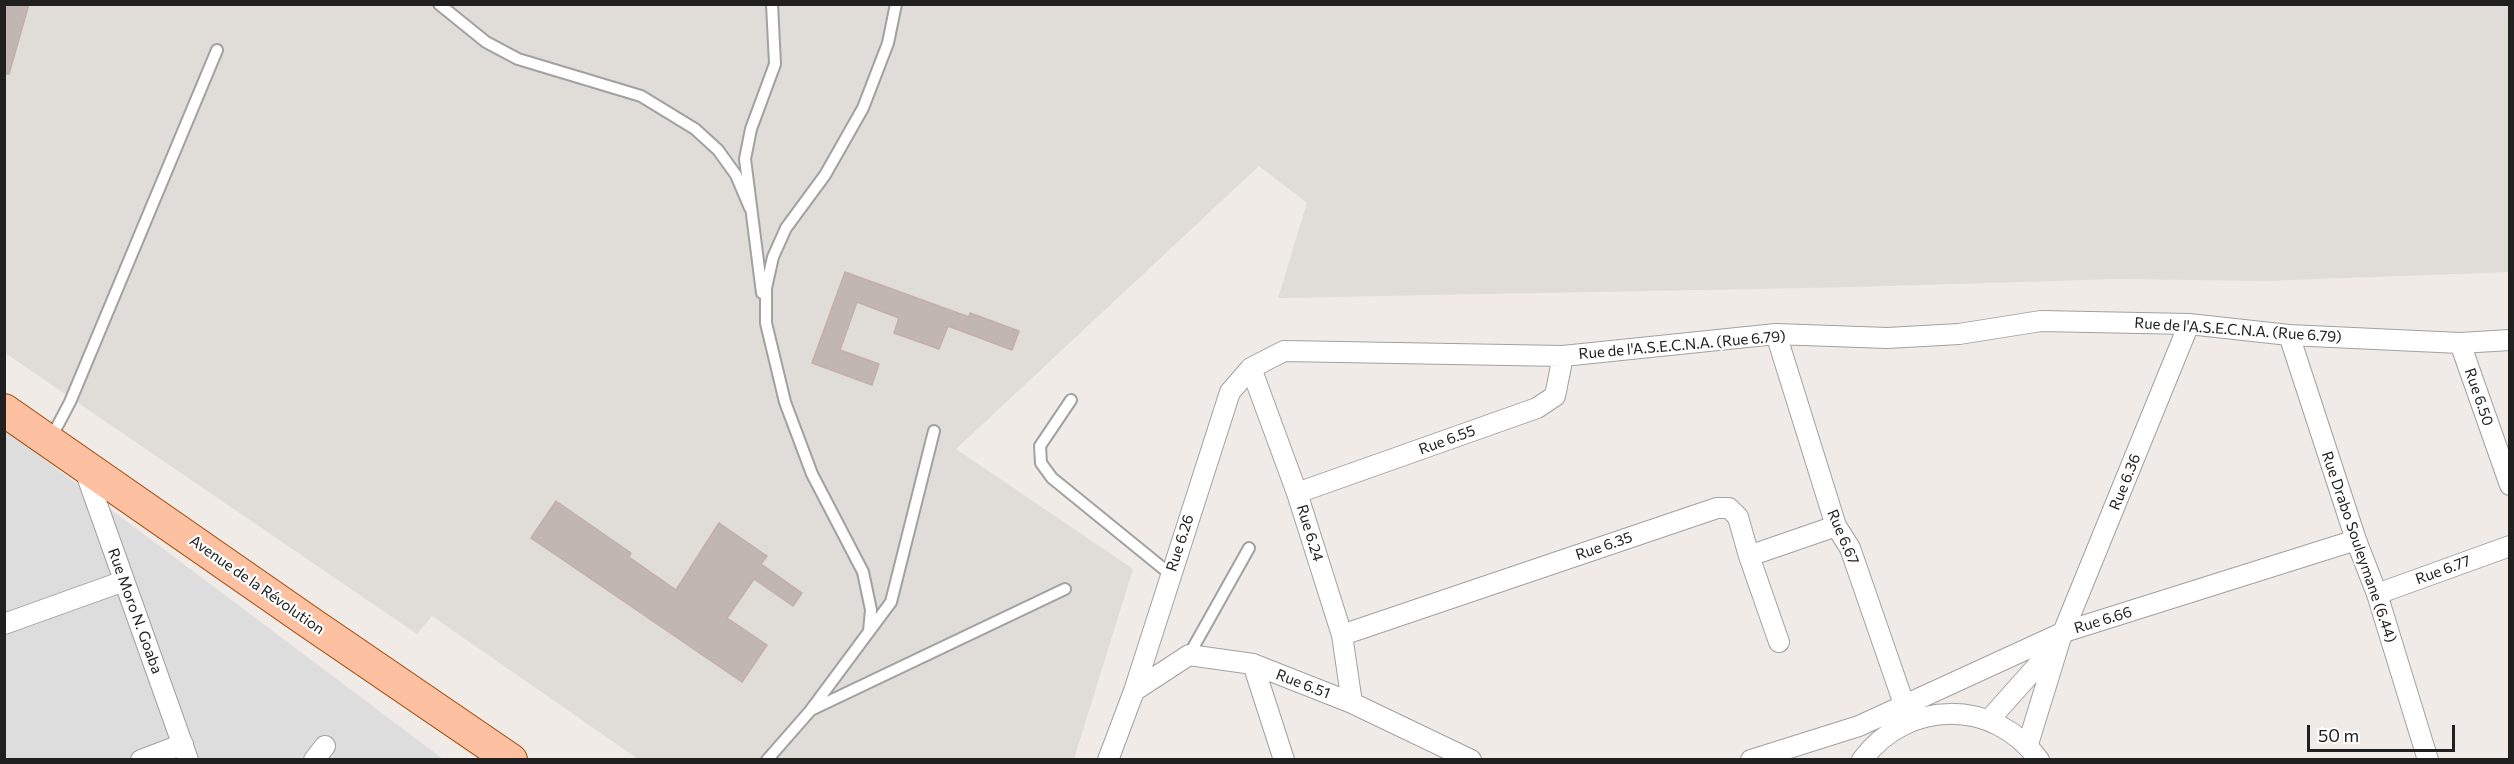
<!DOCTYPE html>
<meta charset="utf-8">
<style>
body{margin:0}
#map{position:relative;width:2514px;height:764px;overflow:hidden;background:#f1ebe7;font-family:Commissioner,sans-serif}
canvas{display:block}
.frame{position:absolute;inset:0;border:6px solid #202020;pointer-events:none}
.scale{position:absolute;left:2307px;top:725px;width:148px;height:27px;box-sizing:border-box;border:3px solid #202020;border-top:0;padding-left:8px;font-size:18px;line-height:21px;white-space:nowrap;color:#202020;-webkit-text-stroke:4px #fff;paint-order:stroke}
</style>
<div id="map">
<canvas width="2514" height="764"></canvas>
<div class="frame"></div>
<div class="scale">50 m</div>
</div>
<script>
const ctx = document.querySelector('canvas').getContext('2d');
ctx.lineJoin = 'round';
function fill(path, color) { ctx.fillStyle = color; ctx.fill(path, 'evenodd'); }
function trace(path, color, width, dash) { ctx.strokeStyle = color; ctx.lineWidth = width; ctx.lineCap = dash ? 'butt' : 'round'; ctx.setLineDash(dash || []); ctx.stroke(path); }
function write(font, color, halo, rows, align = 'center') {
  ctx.font = font + ' Commissioner,sans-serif'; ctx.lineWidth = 4.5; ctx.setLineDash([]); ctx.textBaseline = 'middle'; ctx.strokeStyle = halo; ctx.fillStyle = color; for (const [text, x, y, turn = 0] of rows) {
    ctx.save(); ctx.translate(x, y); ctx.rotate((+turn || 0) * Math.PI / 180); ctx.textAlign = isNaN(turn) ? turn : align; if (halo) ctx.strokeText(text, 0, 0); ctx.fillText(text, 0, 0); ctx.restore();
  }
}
fill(new Path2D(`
 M5 430 443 759H5Z`), '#dedddd');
fill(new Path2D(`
 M4 5H2509V272L2267 281 2118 279 1857 287 1278 298 1307 203 1259 166 956 449 1133 569 1074 759H638L432 616 417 634 5 353Z`), '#e0dcd8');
const building = new Path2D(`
 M4 4H29L9 74H4Z
 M845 272 969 317 970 313 1019 331 1012 350 948 326 939 349 894 333 899 318 857 302 840 350 879 364 872 385 812 363Z
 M556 501 631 553 629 557 676 590 719 523 767 556 761 564 802 593 793 606 754 579 727 618 767 645 742 682 531 538Z`);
fill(building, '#c2b6b3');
trace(building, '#c3afa9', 1.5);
const service = new Path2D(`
 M439 4 486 42 518 59 641 96 695 129 718 150 736 175 750 208
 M762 293 745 159 751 129 775 64 772 4
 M1071 400 1040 446 1041 463 1052 478 1170 574
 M51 438 70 402 217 50
 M869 631 871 610 863 572 812 474 785 402 766 323V288L773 257 786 228 825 175 863 108 888 43 896 4
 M1189 655 1249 548
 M813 709 1065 589
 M767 760 810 711 891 602 934 431`);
const minor = new Path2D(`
 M1776 334 1836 526 1850 548 1904 704
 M2289 335 2356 540 2377 594 2428 760
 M2460 343 2510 485
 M1251 368 1297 493 1342 635 1352 703
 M83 465 188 760
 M1297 493 1537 408 1555 396 1563 356
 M1749 556 1836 526
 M2377 594 2510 546
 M4 624 124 581
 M1342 635 1717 508H1729L1738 517 1749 556 1779 642
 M1253 664 1284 760
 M1134 691 1189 655 1253 664 1352 703 1471 760
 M1989 720 2054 647
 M2028 744 2060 640 2189 324
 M141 760 183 744
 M314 760 325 746
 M1108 760 1134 691 1230 392 1251 368 1284 351 1563 356 1776 334 1887 338 1959 334 2041 321 2189 324 2289 335 2460 343 2510 340
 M1751 760 1859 726 2064 632 2356 540
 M1862 760C1907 699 1994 698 2039 760`);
const primary = new Path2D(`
 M4 410 306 620 511 760`);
trace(service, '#a1a1a1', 14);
trace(minor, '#a1a1a1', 22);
trace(primary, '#9d4700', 34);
trace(service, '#fff', 10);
trace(minor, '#fff', 20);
trace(primary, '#fdc0a0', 32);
write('15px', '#202020', '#fff', [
 ["Rue de l'A.S.E.C.N.A. (Rue 6.79)",2238,330,4],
 ["Rue de l'A.S.E.C.N.A. (Rue 6.79)",1682,345,-5],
 ["Rue 6.50",2479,397,71],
 ["Rue 6.55",1447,440,-20],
 ["Rue 6.36",2125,482,-68],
 ["Rue 6.24",1310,533,73],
 ["Rue 6.67",1843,537,67],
 ["Rue 6.26",1180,543,-72],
 ["Rue 6.35",1604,546,-19],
 ["Rue Drabo Souleymane (6.44)",2359,547,71],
 ["Rue 6.77",2443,570,-20],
 ["Avenue de la Révolution",257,585,35],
 ["Rue Moro N. Goaba",135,611,70],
 ["Rue 6.66",2103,620,-17],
 ["Rue 6.51",1303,684,21]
]);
</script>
